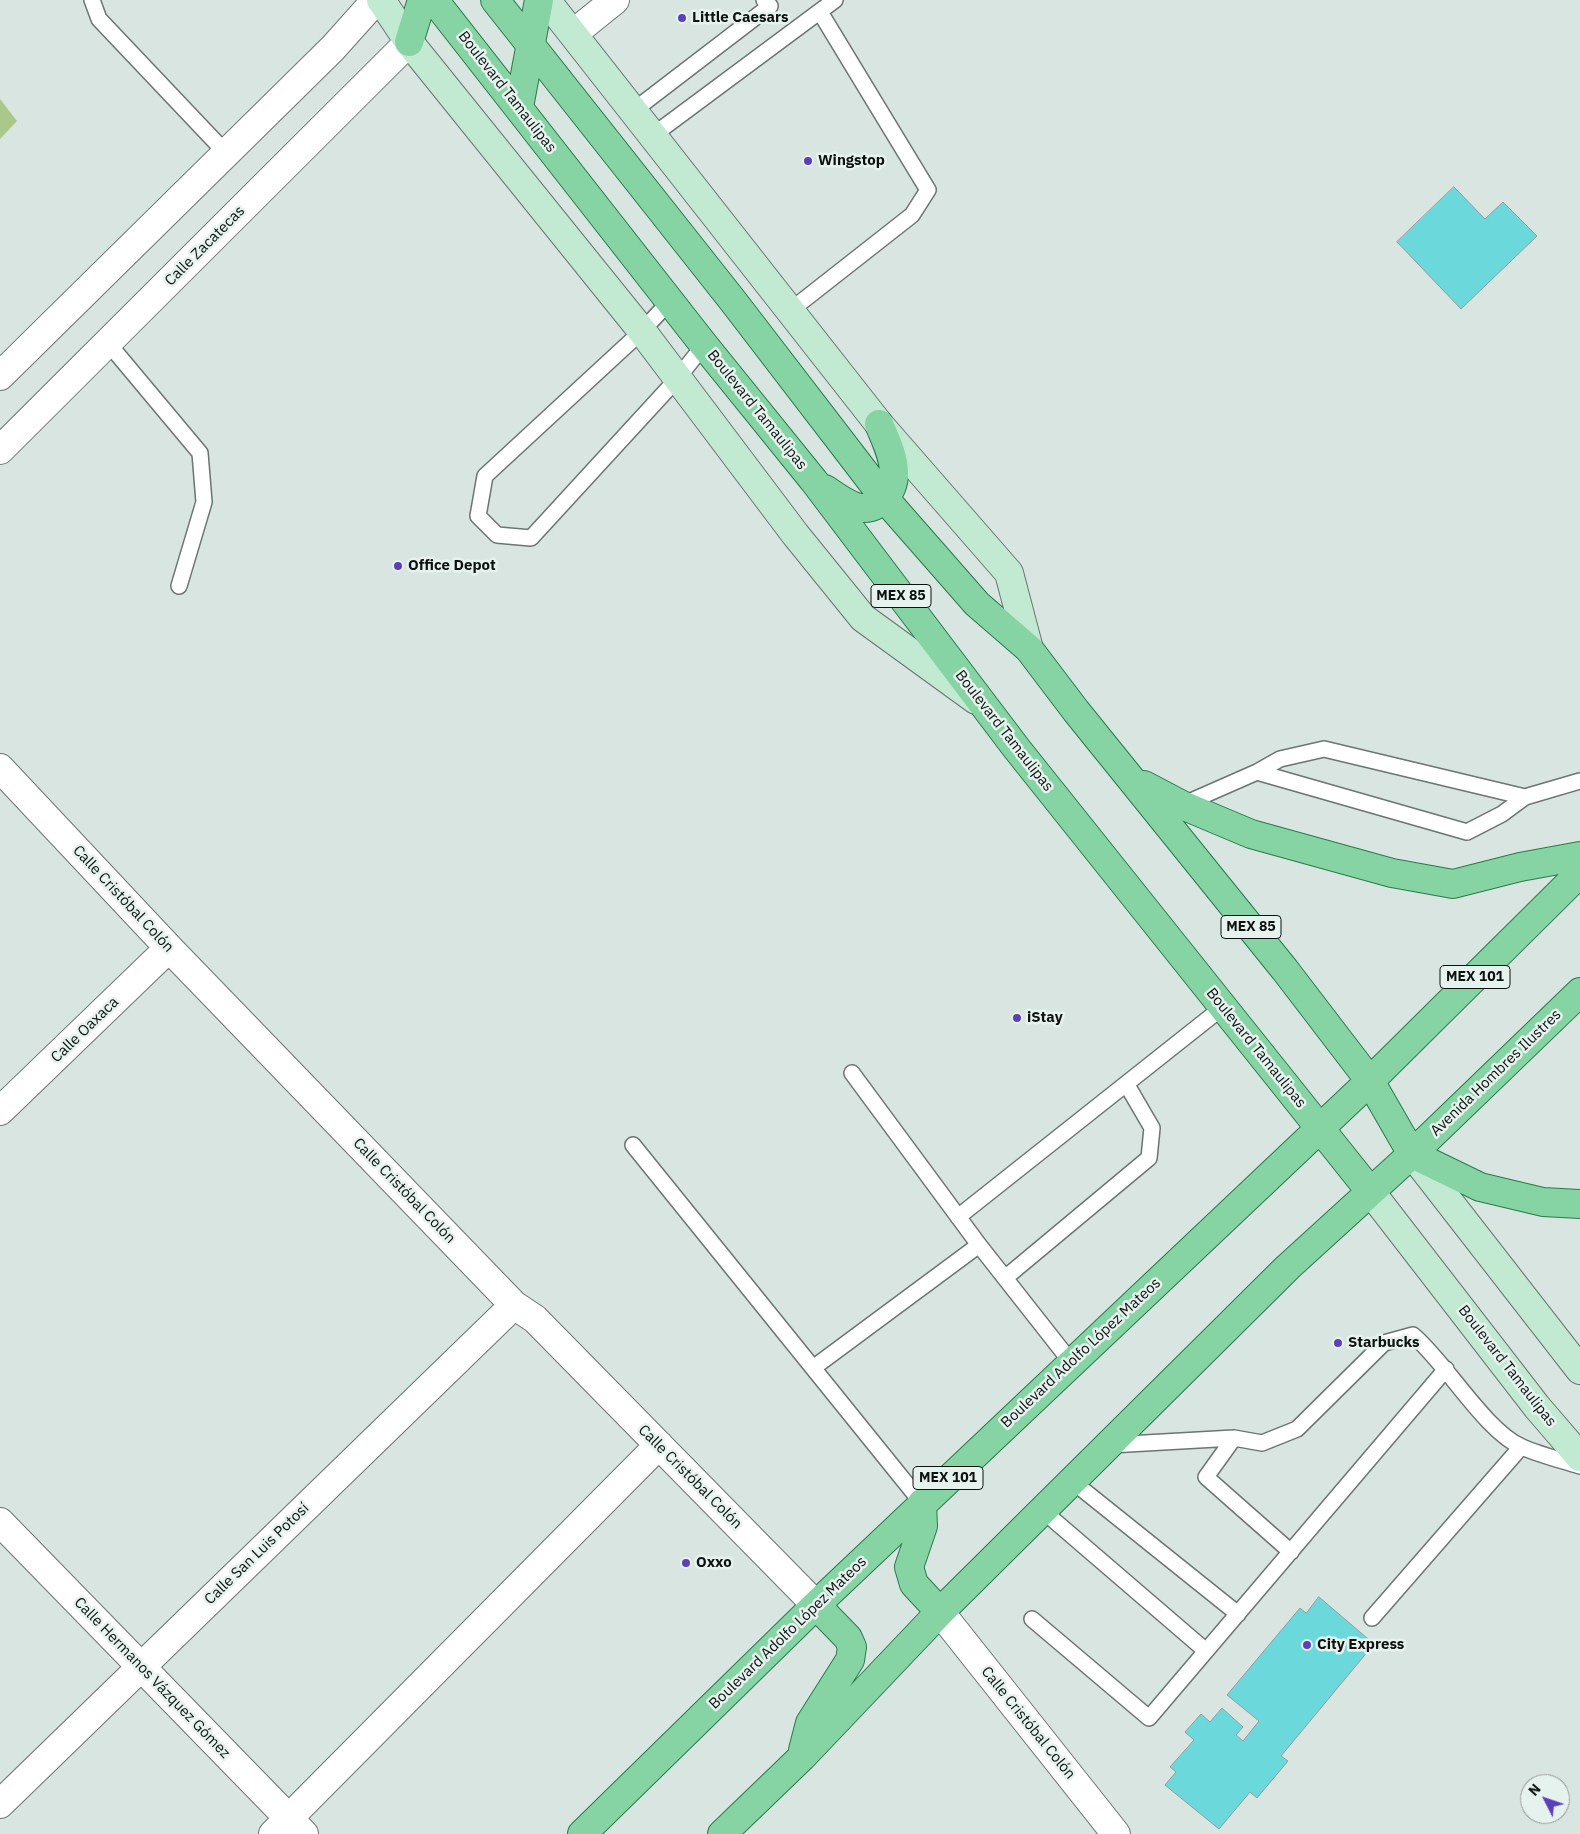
<!DOCTYPE html>
<meta charset="utf-8">
<style>
body{margin:0}
#map{position:relative;width:1580px;height:1834px;overflow:hidden;background:#d9e5e1;font-family:"IBM Plex Sans",sans-serif}
canvas{display:block}
.north{position:absolute;left:1520px;top:1774px;width:50px;height:50px;box-sizing:border-box;background:#e6f2ee;border:1px solid #8f9895;border-radius:50%;rotate:311deg;font-size:14px;font-weight:700;line-height:20px;text-align:center;color:#0d1110}
.north::after{content:'';display:block;margin:auto;width:18px;height:22px;background:#5b41b9;clip-path:polygon(50% 0,100% 100%,50% 72%,0 100%)}
</style>
<div id="map">
<canvas width="1580" height="1834"></canvas>
<div class="north">N</div>
</div>
<script>
const ctx = document.querySelector('canvas').getContext('2d');
ctx.lineJoin = 'round';
function fill(path, color) { ctx.fillStyle = color; ctx.fill(path, 'evenodd'); }
function trace(path, color, width, dash) { ctx.strokeStyle = color; ctx.lineWidth = width; ctx.lineCap = dash ? 'butt' : 'round'; ctx.setLineDash(dash || []); ctx.stroke(path); }
function write(font, color, halo, rows, align = 'center') {
  ctx.font = font + ' "IBM Plex Sans",sans-serif'; ctx.lineWidth = 5; ctx.setLineDash([]); ctx.textBaseline = 'middle'; ctx.strokeStyle = halo; ctx.fillStyle = color; for (const [text, x, y, turn = 0] of rows) {
    ctx.save(); ctx.translate(x, y); ctx.rotate((+turn || 0) * Math.PI / 180); ctx.textAlign = isNaN(turn) ? turn : align; if (halo) ctx.strokeText(text, 0, 0); ctx.fillText(text, 0, 0); ctx.restore();
  }
}
fill(new Path2D(`
 M0 99 17 121 0 139Z`), '#a9c889');
const building = new Path2D(`
 M1454 187 1485 219 1503 202 1537 236 1461 309 1397 242Z
 M1319 1597 1374 1644 1281 1756 1288 1761 1257 1798 1250 1792 1219 1829 1165 1785 1176 1772 1170 1767 1194 1740 1185 1732 1201 1714 1210 1722 1222 1708 1243 1727 1236 1735 1243 1741 1259 1721 1227 1695 1300 1608 1306 1613Z`);
fill(building, '#6bd9db');
trace(building, '#919d9d', 1);
const lane = new Path2D(`
 M92 0 99 19 226 153
 M633 111 770 6 764 0
 M652 136 835 0
 M670 301 642 331 485 476 478 516 497 535 531 538 677 379 704 345
 M791 310 912 215 928 190 820 12
 M108 343 200 453 204 502 179 586
 M1257 772 1467 832 1502 814 1525 797
 M1182 805 1257 772 1280 759 1324 749 1525 797 1580 781
 M633 1145 922 1503
 M958 1217 1223 1007
 M979 1245 1071 1362
 M1005 1278 1149 1158 1152 1128 1127 1085
 M813 1368 979 1245 852 1073
 M1234 1438 1206 1477 1291 1552
 M1110 1445 1234 1438 1262 1443 1297 1429 1384 1343 1413 1335C1447 1364 1485 1431 1522 1447 1540 1455 1561 1460 1580 1466
 M1072 1481 1238 1614
 M1042 1510 1206 1651
 M1372 1618 1521 1447
 M1032 1619 1149 1718 1446 1369`);
const street = new Path2D(`
 M574 33 615 0
 M0 376 333 48 376 0
 M0 450 409 42
 M0 768 169 948 514 1305 535 1319 816 1605
 M0 1111 169 948
 M0 1522 304 1834
 M940 1612 1116 1834
 M0 1804 514 1305
 M273 1834 659 1445`);
const secondary = new Path2D(`
 M381 0 409 42 642 331 795 534 863 618 976 700
 M546 0 879 424 1009 573 1029 649
 M1412 1154 1580 1370
 M1370 1191 1537 1407 1580 1457`);
const primary = new Path2D(`
 M434 0 704 345 814 481 1017 749 1370 1191
 M495 0 733 301 885 499 977 604 1029 649 1076 711 1285 970 1370 1081 1412 1154
 M409 42 422 0
 M519 107 539 0
 M825 489C835 496 844 503 856 507 877 513 894 493 894 473 894 456 885 439 879 424
 M1144 785 1182 805 1251 834 1392 873 1453 884 1520 867 1580 856
 M1412 1154 1480 1187 1543 1202 1580 1204
 M922 1503 923 1526 909 1567 914 1584 940 1612
 M803 1750 810 1723 850 1660 852 1647 848 1638 816 1605
 M582 1834 816 1605 1370 1081 1580 873
 M722 1834 802 1757 940 1612 1288 1267 1412 1154 1580 992`);
trace(lane, '#6b7572', 18);
trace(street, '#6b7572', 30);
trace(secondary, '#6b7572', 30);
trace(primary, '#277c48', 30);
trace(lane, '#fff', 15);
trace(street, '#fff', 28);
trace(secondary, '#c2e9d1', 28);
trace(primary, '#86d3a3', 28);
for (const [x, y, r, color] of [
 [682,18,5,"#5b41b9"],
 [808,161,5,"#5b41b9"],
 [398,566,5,"#5b41b9"],
 [1017,1018,5,"#5b41b9"],
 [1338,1343,5,"#5b41b9"],
 [686,1563,5,"#5b41b9"],
 [1307,1645,5,"#5b41b9"]
]) { const dot = new Path2D(); dot.arc(x, y, r, 0, 2 * Math.PI); ctx.fillStyle = color; ctx.fill(dot); trace(dot, '#e6f2ee', 2); }
for (const [x, y, w] of [
 [901,596,60],
 [1251,927,60],
 [1475,977,70],
 [948,1478,70]
]) { const box = new Path2D(); box.roundRect(x - w / 2, y - 11.5, w, 23, 4); ctx.fillStyle = '#e6f2ee'; ctx.fill(box); trace(box, '#0d1110', 1); }
write('bold 14px', '#0d1110', null, [
 ["MEX 85",901,596],
 ["MEX 85",1251,927],
 ["MEX 101",1475,977],
 ["MEX 101",948,1478]
]);
write('bold 15px', '#0d1110', '#e6f2ee', [
 ["Little Caesars",692,18],
 ["Wingstop",818,161],
 ["Office Depot",408,566],
 ["iStay",1027,1018],
 ["Starbucks",1348,1343],
 ["Oxxo",696,1563],
 ["City Express",1317,1645]
], 'left');
write('15px', '#0d1110', '#e6f2ee', [
 ["Boulevard Tamaulipas",507,92,52],
 ["Calle Zacatecas",205,246,-45],
 ["Boulevard Tamaulipas",757,410,51],
 ["Boulevard Tamaulipas",1004,731,52],
 ["Calle Cristóbal Colón",123,899,47],
 ["Calle Oaxaca",85,1030,-44],
 ["Boulevard Tamaulipas",1256,1048,51],
 ["Avenida Hombres Ilustres",1496,1073,-44],
 ["Calle Cristóbal Colón",404,1191,46],
 ["Boulevard Adolfo López Mateos",1081,1353,-43],
 ["Boulevard Tamaulipas",1507,1366,52],
 ["Calle Cristóbal Colón",690,1477,45],
 ["Calle San Luis Potosí",257,1554,-44],
 ["Boulevard Adolfo López Mateos",788,1633,-44],
 ["Calle Hermanos Vázquez Gómez",152,1678,46],
 ["Calle Cristóbal Colón",1028,1723,51]
]);
</script>
